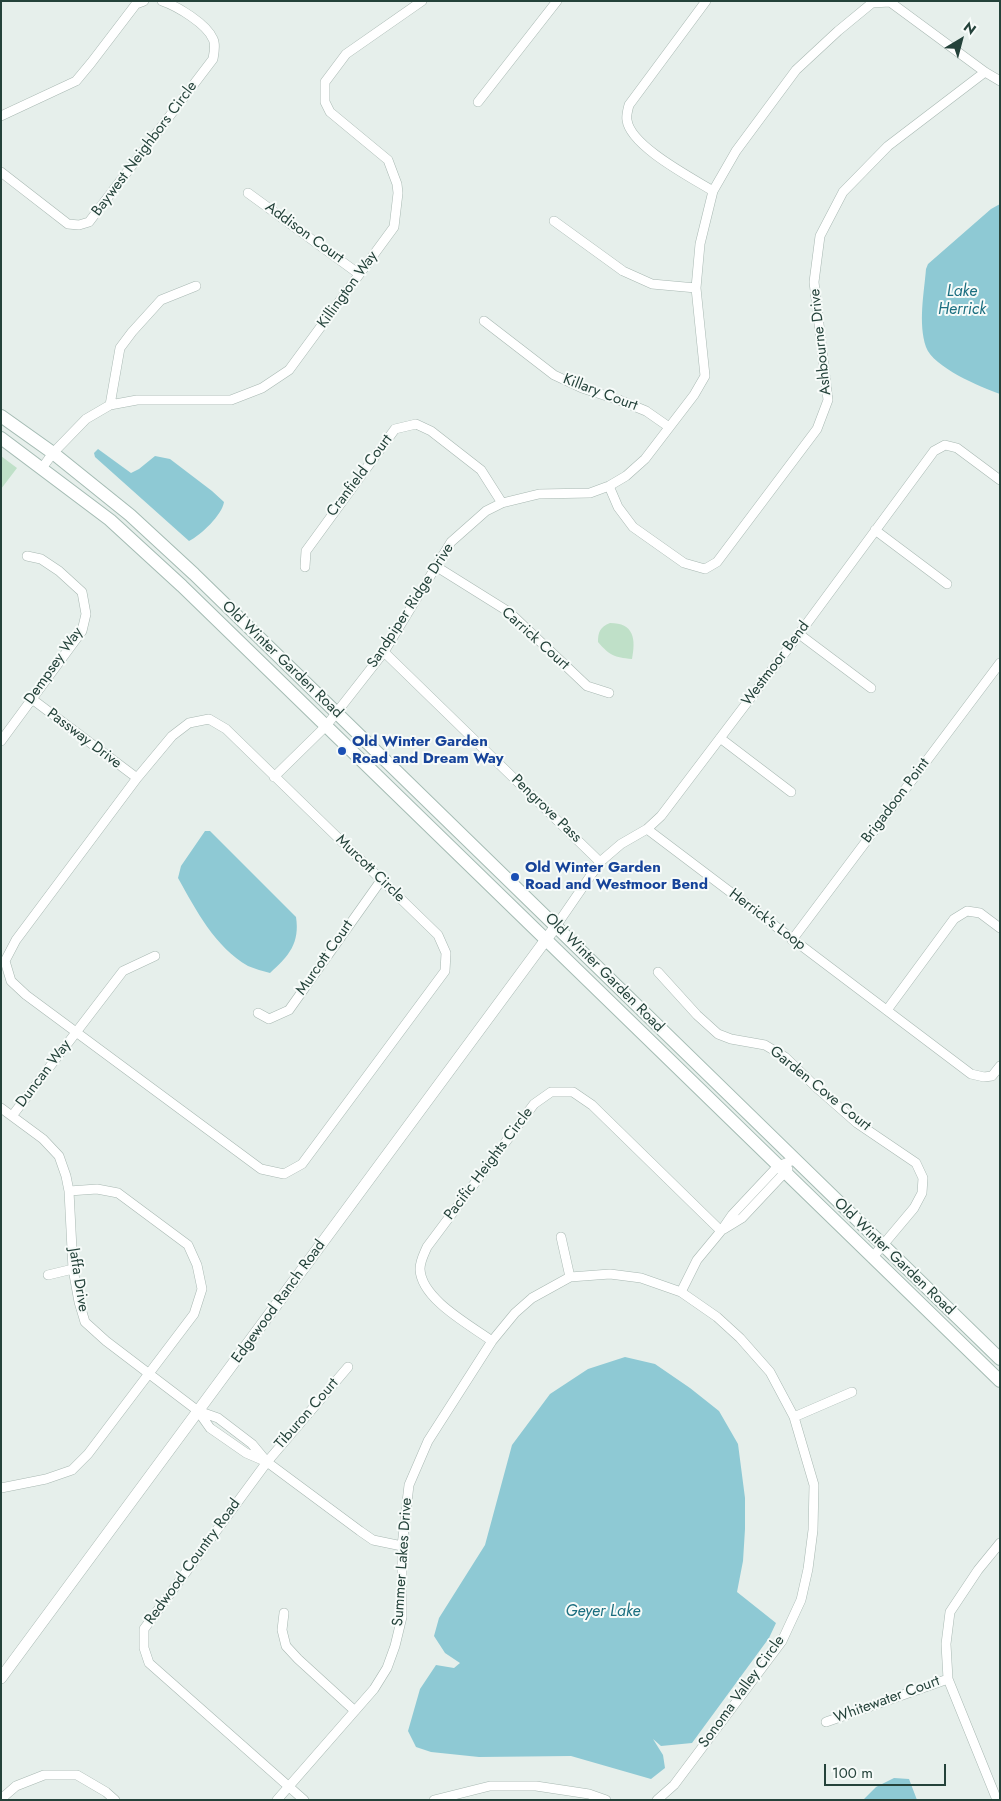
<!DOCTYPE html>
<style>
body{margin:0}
#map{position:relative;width:1001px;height:1801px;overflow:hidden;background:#e6efeb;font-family:Jost,sans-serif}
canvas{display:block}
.frame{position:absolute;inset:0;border:2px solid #24423a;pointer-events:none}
.north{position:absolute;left:936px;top:15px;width:50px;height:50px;-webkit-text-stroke:4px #f7fbf9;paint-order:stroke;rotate:37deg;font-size:14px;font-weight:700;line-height:20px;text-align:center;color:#24423a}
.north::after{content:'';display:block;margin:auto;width:18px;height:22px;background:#24423a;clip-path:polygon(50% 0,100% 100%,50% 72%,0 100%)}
.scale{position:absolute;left:824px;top:1764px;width:122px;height:22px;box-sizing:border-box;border:2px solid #24423a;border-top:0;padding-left:6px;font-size:15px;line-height:18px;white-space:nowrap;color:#24423a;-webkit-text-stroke:4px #f7fbf9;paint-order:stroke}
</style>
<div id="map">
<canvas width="1001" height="1801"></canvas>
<div class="frame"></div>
<div class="north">N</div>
<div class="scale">100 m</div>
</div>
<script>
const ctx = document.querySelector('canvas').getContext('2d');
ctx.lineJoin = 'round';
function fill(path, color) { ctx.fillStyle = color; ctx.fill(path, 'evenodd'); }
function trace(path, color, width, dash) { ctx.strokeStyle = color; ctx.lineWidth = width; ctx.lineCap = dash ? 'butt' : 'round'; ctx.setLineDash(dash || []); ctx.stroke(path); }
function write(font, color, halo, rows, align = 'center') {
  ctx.font = font + ' Jost,sans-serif'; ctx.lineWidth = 4; ctx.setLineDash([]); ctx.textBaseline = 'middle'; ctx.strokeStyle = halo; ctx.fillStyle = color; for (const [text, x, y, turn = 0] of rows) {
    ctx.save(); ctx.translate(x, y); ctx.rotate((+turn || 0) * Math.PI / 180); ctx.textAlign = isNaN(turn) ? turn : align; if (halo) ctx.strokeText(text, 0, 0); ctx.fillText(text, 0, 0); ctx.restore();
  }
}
fill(new Path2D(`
 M1 456 17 468 1 489Z
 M610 623C634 623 636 639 632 659 614 657 610 656 598 642 598 632 600 627 610 623Z`), '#bfe0c8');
fill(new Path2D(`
 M1000 204V394C980 387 933 367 926 347 918 323 924 294 926 269L928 264 991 209Z
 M98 449 131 473 139 469 155 456 170 459 212 491 224 502C222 515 201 535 189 541L95 457 94 453Z
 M205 831H210L296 917C300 943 289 956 270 973 263 971 255 969 248 966 215 947 196 910 178 878L181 866Z
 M625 1357 655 1364 690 1388 719 1411 738 1444 745 1498V1529L743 1561 737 1592 776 1623 769 1638 692 1743 661 1746 653 1739 663 1755 665 1768 651 1779 571 1756 479 1757 431 1752 416 1747 408 1731 420 1689 436 1665 454 1668 460 1663 445 1653 434 1636 439 1618 485 1545 512 1445 550 1394 588 1369Z
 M894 1778 909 1779 917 1800H863L876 1787Z`), '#8ec9d4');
const minor = new Path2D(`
 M706 1 629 105C628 109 626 116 627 120 630 146 692 178 713 191
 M478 102 557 1
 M1 116 76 81 91 63 136 4 144 1
 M1 172 68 224 79 225 89 222 213 59C214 53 216 44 213 39 207 24 177 6 162 1
 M248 193 359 274
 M554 221 623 271 652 284 696 288
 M484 321 554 375 582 388 619 400 646 411 669 427
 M110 405 120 348 132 332 161 300 196 286
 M42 468 53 453 86 419 110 405 137 400H231L262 388 289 370 394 227 398 193 397 184 388 160 330 112 325 102V82L346 54 422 1
 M609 486 618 507 633 527 684 563 705 569 717 562 817 429 828 400 814 282 820 236 843 192 888 146 985 72
 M875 530 947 584
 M305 567 306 551 395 429 416 424 431 431 481 470 502 503
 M437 567 509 612 587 686 609 693
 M799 634 871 688
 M384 652 600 862
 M32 699 137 778
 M209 719 226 729 438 935 446 953 445 971 302 1164 284 1174 261 1169 26 995 11 981 5 961 16 940 137 778 172 736 189 723Z
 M720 738 791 792
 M1 741 82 631 86 614 82 592 59 571 41 559 27 556
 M274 777 326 726 384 652 451 542 486 511 502 503 539 494 590 493 609 486 626 476 645 459 694 395 705 376 696 288 700 244 713 191 736 151 796 70 838 31 872 3 890 2 985 72 1000 81
 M647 829 971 1074 984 1077 992 1076 1000 1066
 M556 926 600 862 621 844 647 829 661 816 799 634 934 451 945 445 957 448 1000 480
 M792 940 1000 663
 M658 972 697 1015 718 1034 731 1039 765 1045 785 1057 816 1087 857 1123 916 1163 923 1178 922 1193 914 1208 872 1258
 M887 1010 954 919 967 911 980 913 1000 928
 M258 1013 269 1019 289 1010 382 879
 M1 1108 43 1139 59 1156 66 1176 69 1191 73 1269 79 1302 85 1322 106 1341 198 1411 210 1428 246 1453 267 1462
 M12 1116 123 971 155 956
 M724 1229 742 1218 788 1169
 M561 1237 570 1277
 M48 1275 73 1269
 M681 1292 697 1260 721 1231 732 1215 778 1166 794 1160
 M492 1341C470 1325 421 1299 420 1269 420 1261 424 1254 427 1247L534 1104 551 1092H573L592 1105 721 1231
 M198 1411 218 1418 252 1444 267 1462 360 1531 373 1540 402 1546
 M794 1417 852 1392
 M1 1488 46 1479 72 1470 88 1454 194 1314 202 1289 197 1265 188 1245 118 1193 97 1189 69 1191
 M284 1613 282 1630 286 1646 298 1659 355 1711
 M826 1722 948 1679
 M1 1799 16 1786 44 1775H77L106 1792 115 1800
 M277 1800 374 1689 387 1668 395 1646 402 1617V1546L409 1485 428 1441 492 1341 515 1313 532 1298 570 1277 610 1274 641 1278 681 1292 717 1317 740 1338 770 1372 794 1417 814 1485 813 1530 808 1569 801 1600 782 1641 674 1785 657 1800
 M304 1800 149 1663 144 1648V1629L267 1462 348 1367
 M434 1800 490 1786H536L589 1794 606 1800
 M997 1800 948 1679 946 1644 950 1612 978 1570 1000 1543`);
const tertiary = new Path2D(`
 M1 1678 556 926`);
const secondary = new Path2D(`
 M1 416 53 453 130 515 194 574 1000 1359
 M1 438 110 520 182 586 1000 1381`);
trace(minor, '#a8b8b2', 10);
trace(tertiary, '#a8b8b2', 12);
trace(secondary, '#a4bbb3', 14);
trace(minor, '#fff', 9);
trace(tertiary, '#fff', 11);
trace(secondary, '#fff', 12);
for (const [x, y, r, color] of [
 [342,751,5,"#1a4fb4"],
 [515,877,5,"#1a4fb4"]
]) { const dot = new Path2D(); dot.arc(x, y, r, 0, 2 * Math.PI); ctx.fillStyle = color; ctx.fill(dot); trace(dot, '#f7fbf9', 2); }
write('15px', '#24423a', '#f7fbf9', [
 ["Baywest Neighbors Circle",145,149,-53],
 ["Addison Court",304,233,36],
 ["Killington Way",348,290,-54],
 ["Ashbourne Drive",821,342,-96],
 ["Killary Court",600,393,21],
 ["Cranfield Court",360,476,-53],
 ["Sandpiper Ridge Drive",411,606,-57],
 ["Carrick Court",535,639,42],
 ["Old Winter Garden Road",282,660,44],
 ["Westmoor Bend",776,664,-53],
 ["Dempsey Way",54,666,-55],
 ["Passway Drive",84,739,37],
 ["Brigadoon Point",896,801,-53],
 ["Pengrove Pass",546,809,44],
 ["Murcott Circle",370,869,44],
 ["Herrick's Loop",767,920,37],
 ["Murcott Court",325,958,-55],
 ["Old Winter Garden Road",604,973,45],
 ["Duncan Way",44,1074,-53],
 ["Garden Cove Court",820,1089,39],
 ["Pacific Heights Circle",489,1164,-53],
 ["Old Winter Garden Road",894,1257,44],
 ["Jaffa Drive",78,1280,81],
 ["Edgewood Ranch Road",279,1302,-54],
 ["Tiburon Court",307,1414,-49],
 ["Redwood Country Road",193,1562,-54],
 ["Summer Lakes Drive",403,1562,-86],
 ["Sonoma Valley Circle",742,1692,-54],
 ["Whitewater Court",887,1700,-20]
]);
write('bold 15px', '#164399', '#f7fbf9', [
 ["Old Winter Garden",352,742],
 ["Road and Dream Way",352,759],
 ["Old Winter Garden",525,868],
 ["Road and Westmoor Bend",525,885]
], 'left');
write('italic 16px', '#1c6f80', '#f7fbf9', [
 ["Lake",962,292],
 ["Herrick",962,310],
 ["Geyer Lake",603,1612]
]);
</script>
